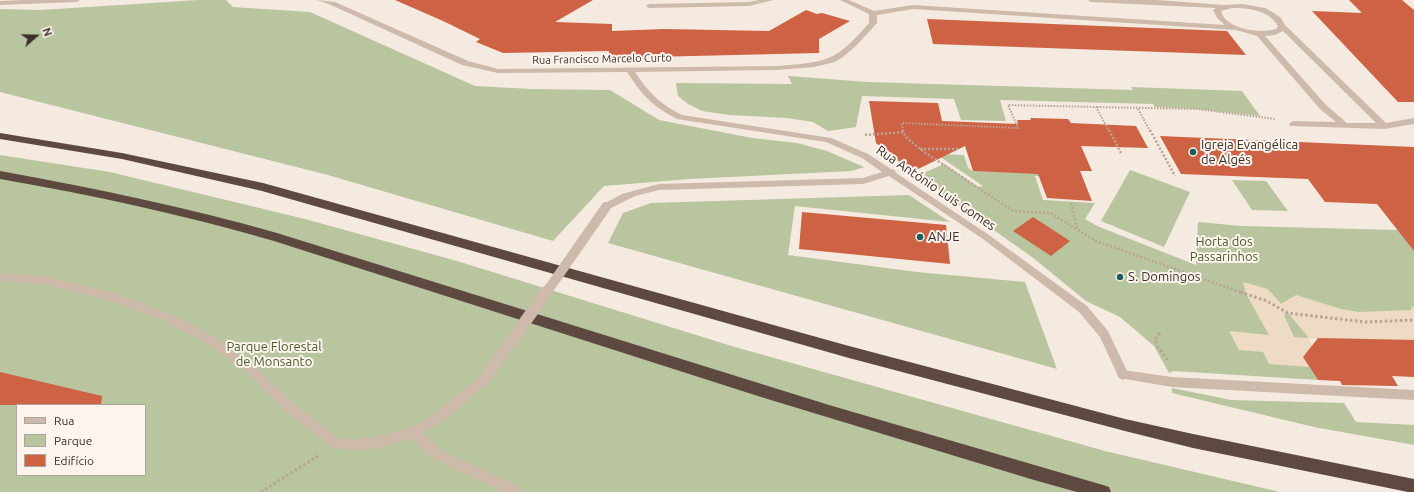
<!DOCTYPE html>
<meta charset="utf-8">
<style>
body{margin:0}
#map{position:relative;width:1414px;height:492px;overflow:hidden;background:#f5eadf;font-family:Ubuntu,sans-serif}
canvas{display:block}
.legend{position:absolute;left:16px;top:404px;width:130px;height:72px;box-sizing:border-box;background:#fcf4ed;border:1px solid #afa59f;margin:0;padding:5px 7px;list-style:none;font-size:12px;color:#3b2f2a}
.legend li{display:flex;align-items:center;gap:8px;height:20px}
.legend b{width:20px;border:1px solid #afa59f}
.north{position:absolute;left:16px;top:16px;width:40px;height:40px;-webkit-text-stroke:3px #fcf4ed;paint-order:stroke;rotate:70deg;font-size:11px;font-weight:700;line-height:16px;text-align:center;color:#3b2f2a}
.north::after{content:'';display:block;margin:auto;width:14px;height:18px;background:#3b2f2a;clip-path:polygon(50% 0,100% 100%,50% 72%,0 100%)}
</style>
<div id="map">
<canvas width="1414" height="492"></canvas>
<ul class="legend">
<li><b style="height:5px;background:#cebaaa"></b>Rua</li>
<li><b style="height:11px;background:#b9c59e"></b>Parque</li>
<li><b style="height:11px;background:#ce6244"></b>Edifício</li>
</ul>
<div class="north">N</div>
</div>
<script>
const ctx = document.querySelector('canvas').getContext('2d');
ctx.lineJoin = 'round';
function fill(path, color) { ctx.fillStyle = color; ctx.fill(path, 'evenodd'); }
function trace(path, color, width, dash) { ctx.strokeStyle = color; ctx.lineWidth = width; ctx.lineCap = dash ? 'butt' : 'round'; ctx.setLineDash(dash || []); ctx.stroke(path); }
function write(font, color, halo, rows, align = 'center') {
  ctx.font = font + ' Ubuntu,sans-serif'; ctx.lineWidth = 4; ctx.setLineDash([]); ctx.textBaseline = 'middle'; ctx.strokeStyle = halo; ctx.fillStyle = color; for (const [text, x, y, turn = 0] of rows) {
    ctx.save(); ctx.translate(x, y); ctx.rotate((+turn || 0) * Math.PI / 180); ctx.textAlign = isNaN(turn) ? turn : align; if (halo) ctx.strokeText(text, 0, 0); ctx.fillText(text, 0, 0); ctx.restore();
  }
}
fill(new Path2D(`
 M199 0H226L233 7 310 12 475 86 531 89 610 90 659 120 752 138 797 143 827 151 864 167 852 171 690 179 604 186 553 241 328 175 0 92V9L40 10Z
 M788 76 868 82 1133 90 1131 87 1242 91 1260 116 1197 109 1155 107 1153 104 1000 100 1006 121 961 120 954 99 862 96 856 127 828 131 813 122 787 118 729 115 702 111 688 104 678 96 676 83 792 84Z
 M936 154 964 155 968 168 973 171 1027 173 1080 171 1083 178 1035 176 1043 200 1095 203 1085 219 1097 226 1196 265 1198 222 1242 226 1398 230 1414 251V340L1308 338 1312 345 1303 357 1318 380 1173 371 1169 373 1154 346 1120 317 1086 301 1032 257 917 176 944 164 978 187 983 186Z
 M0 155 110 172 305 219 457 261 735 347 1105 451 1280 492H0ZM17 405H145V475H17Z
 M1130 170 1190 192 1164 247 1101 221Z
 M1232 180 1266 181 1288 211 1252 210Z
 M909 195 950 222 795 206 788 255 917 272 1025 282 1057 369 608 243 623 213 651 203Z
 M1172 388 1231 400 1344 403 1356 422 1414 425V445L1314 427 1172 393Z`), '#b9c59e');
fill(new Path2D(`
 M1243 282 1268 289 1281 304 1296 295 1341 309 1359 312 1411 310 1412 306 1414 307V340L1309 338 1312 345 1303 357 1309 367 1269 364 1263 352 1239 350 1229 331 1269 335 1246 294ZM1288 313 1308 337 1307 338 1294 337 1284 315Z`), '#eedbc6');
fill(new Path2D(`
 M395 0H593L555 22 612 24V33V31L664 29 769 31 806 10 817 14 822 13 850 21 819 39V53L608 58 609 51 503 53 476 42 480 39 443 21Z
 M1349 0H1402L1414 10V102H1398L1312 11 1362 13Z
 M927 19 1227 31 1246 55 933 44Z
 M869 101 938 103 942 121 1018 124 1017 120H1031L1030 118 1068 119 1071 123 1136 126 1148 148 1081 146 1092 171H1080L1092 201 1047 198 1038 174 973 171 965 146 912 172 876 143Z
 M1160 136 1414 147V251L1377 204 1325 202 1308 179 1181 174Z
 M802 212 946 225 950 264 799 249Z
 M1033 217 1070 241 1051 256 1013 231Z
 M1318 338 1414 340V377L1392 376 1398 386 1342 385 1340 381 1318 380 1303 357Z
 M0 372 102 396 101 405H0Z`), '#ce6244');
trace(new Path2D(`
 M1097 107 1197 109 1275 119
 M1138 109 1150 131
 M903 131 902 123 1018 128 1008 105 1096 107 1109 131`), '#baa394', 2, [1.5, 1.5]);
trace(new Path2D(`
 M903 130V132
 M1109 130 1121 153
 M1150 130 1175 176
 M865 135 903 132 906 137 920 149 1013 211 1050 213 1096 241 1243 293
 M920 149H960
 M1071 203 1077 229`), '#baa394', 2.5, [2, 2]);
trace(new Path2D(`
 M1240 292 1267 301 1288 313 1365 322 1414 320
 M1160 333 1155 340 1157 346 1168 360
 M261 492 318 456`), '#baa394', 3, [2.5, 2.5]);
fill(new Path2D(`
 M1123 370 1172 377 1414 390V400L1172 387 1119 378 1117 375 1119 372Z`), '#cebaaa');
fill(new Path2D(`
 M24 0H80L77 2 0 5V1Z
 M317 0 335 2 468 61 498 69 777 66C828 62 835 62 869 23V14L840 0H849L874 11 913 5 1225 25 1217 18 1213 10 1216 8 1091 2 1088 0H1157L1224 5 1242 4 1265 8 1274 13 1281 18 1285 25 1386 123 1414 118V124L1384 129 1290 126 1289 124 1293 121 1336 122 1320 109 1257 36 1236 30 913 9 877 15V23L857 45 843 57 835 62 814 67 777 70 635 72C649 93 659 103 682 115L831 138 868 154 891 169 895 170 896 173 989 235 1087 306 1108 331 1129 375 1127 378 1123 380 1119 378 1100 337 1079 312 983 239 889 176 863 184 659 190 635 196 609 209 606 210 601 207 609 201 622 194 659 184 863 178 882 172 862 158 826 142 677 119C652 106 642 95 627 72L498 73 462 65 331 5ZM1232 8C1249 8 1269 10 1278 26L1276 29C1261 34 1225 29 1221 11ZM1283 31 1376 123H1347L1326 105 1265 36 1275 35Z
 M759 0H773L749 6 649 8 646 6 649 4 749 2Z
 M0 273 44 276 117 294 175 316 219 340 253 365 293 403 339 439H358L384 435 409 428 430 417 480 377 484 375 488 377 490 380 488 383C467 402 447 420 422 433L444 452 522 488 524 492H503L436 460 410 438 384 447 358 451 333 448 285 411 245 371 211 346 167 322 115 302 44 284 0 281Z`), '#cebaaa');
fill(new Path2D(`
 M0 133 122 153 263 183 849 346 1125 419 1193 434 1414 479V492H1408L1193 448 1125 431 849 358 262 191 122 159 0 139Z
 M0 171C94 188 186 207 277 233L829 405 1103 485 1109 487 1111 492H1077L1034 480 761 397 274 241C184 215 93 195 0 179Z`), '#5d4940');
trace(new Path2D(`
 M546 293 606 207`), '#cebaaa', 10);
trace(new Path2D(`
 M484 380 546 292`), '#cebaaa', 12);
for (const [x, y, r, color] of [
 [1193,152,4,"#1c5e60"],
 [920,237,4,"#1c5e60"],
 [1120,277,4,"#1c5e60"]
]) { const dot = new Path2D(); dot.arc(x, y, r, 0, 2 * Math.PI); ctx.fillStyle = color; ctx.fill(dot); trace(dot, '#fcf4ed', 1.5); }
write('11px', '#3b2f2a', '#fcf4ed', [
 ["Rua Francisco Marcelo Curto",602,59,-1]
]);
write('13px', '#3b2f2a', '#fcf4ed', [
 ["Igreja Evangélica",1201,145],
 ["de Algés",1201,160],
 ["ANJE",928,237],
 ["S. Domingos",1128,277]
], 'left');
write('13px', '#3b2f2a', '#fcf4ed', [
 ["Rua António Luis Gomes",936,188,34]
]);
write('13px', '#4b5c2c', '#fcf4ed', [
 ["Horta dos",1224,242],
 ["Passarinhos",1224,257],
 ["Parque Florestal",274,347],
 ["de Monsanto",274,362]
]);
</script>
